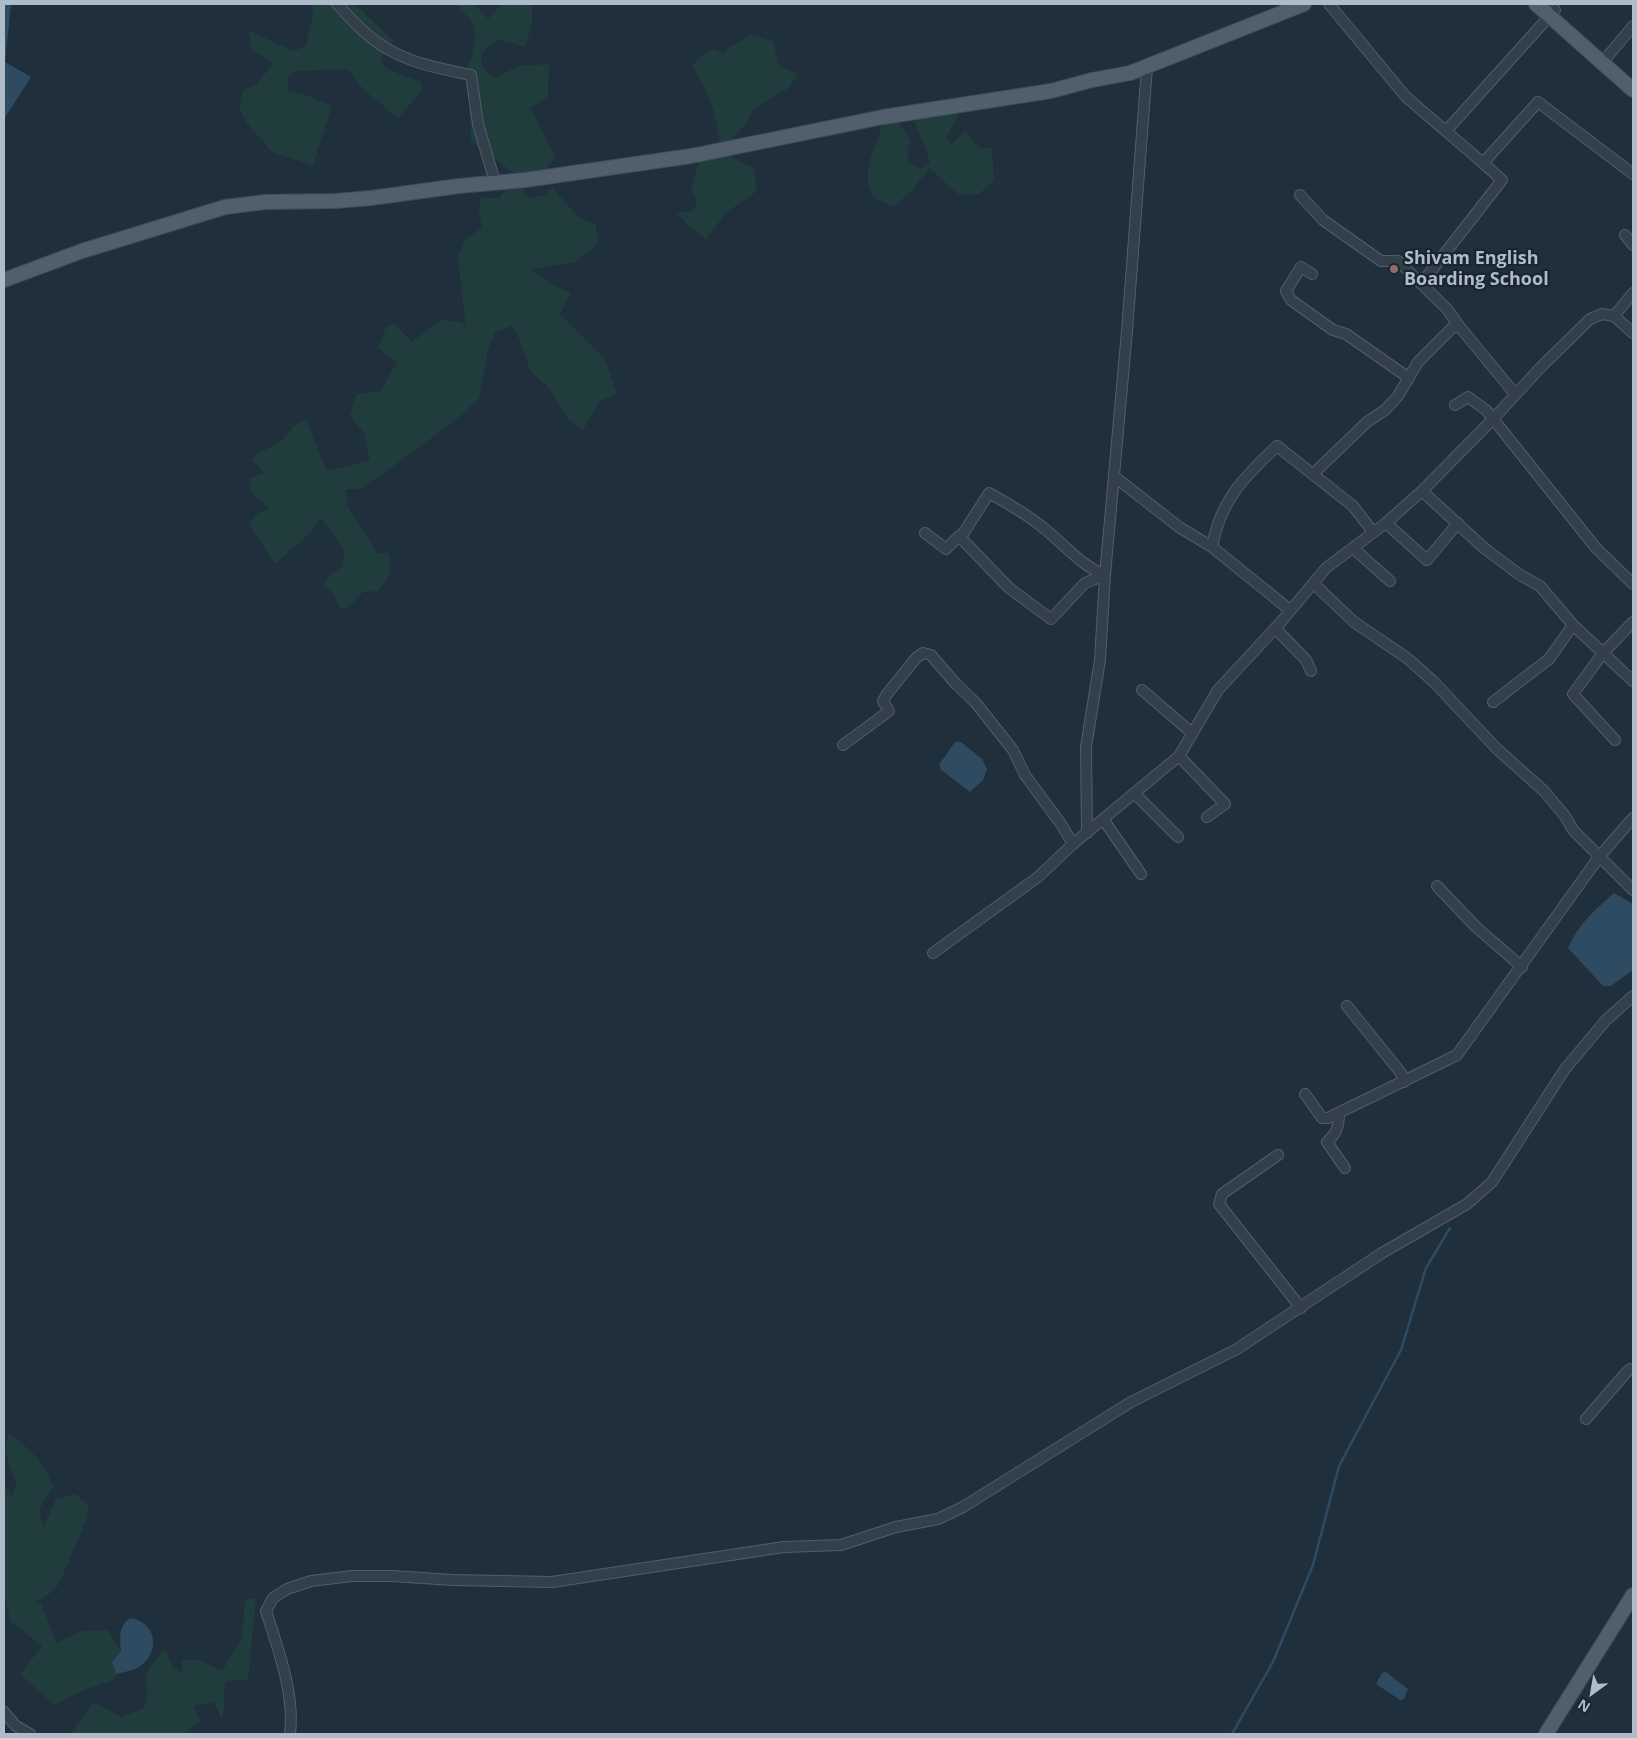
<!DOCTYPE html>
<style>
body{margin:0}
#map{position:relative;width:1637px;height:1738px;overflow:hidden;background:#1f2f3b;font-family:"Open Sans",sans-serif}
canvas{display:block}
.frame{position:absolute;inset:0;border:5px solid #aebbc8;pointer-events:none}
.north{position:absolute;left:1567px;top:1668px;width:50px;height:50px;-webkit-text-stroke:4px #192530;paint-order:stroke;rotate:212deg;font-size:14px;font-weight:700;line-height:20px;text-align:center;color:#aebbc8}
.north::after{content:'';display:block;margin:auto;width:18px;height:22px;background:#aebbc8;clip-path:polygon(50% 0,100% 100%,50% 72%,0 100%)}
</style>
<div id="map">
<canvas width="1637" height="1738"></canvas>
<div class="frame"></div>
<div class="north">N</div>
</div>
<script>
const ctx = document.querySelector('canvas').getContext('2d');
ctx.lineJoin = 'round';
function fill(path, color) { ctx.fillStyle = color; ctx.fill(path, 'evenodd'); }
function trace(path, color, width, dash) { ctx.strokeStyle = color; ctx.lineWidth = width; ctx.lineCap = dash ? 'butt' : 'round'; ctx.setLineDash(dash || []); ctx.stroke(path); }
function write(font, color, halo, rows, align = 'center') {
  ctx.font = font + ' "Open Sans",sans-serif'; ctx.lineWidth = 4.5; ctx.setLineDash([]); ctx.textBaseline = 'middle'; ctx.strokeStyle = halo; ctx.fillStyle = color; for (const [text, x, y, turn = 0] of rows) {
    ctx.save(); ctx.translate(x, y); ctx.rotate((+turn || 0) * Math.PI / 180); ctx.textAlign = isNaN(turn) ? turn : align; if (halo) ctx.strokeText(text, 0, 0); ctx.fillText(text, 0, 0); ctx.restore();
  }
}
fill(new Path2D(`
 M312 4H355L393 41 380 60 387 69 421 82V92L398 118 365 91 347 69 295 71 287 79 289 92 301 93 332 106 313 165 273 153 246 122 239 108 243 91 257 84 273 63 250 49V31L293 51 306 46 313 14Z
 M455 4H474L488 19 502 4H532V25L525 47 498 39 481 53 482 67 495 78 518 66 549 64 548 96 531 108 555 156 546 169 515 174 471 141 467 65 470 62C478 29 480 28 455 4Z
 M750 35 773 41 779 66 798 74 790 87 754 109 744 127 734 137 730 156 754 168 757 191 726 213 706 239 693 230 676 213 694 211 697 202 691 189 700 159 712 156 721 157C719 123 711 94 692 65L711 49 724 53 728 48Z
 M955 108 959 116C953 122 952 130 946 137L952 144 965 131 980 148H992L994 180 979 194 959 195 929 168 912 191 894 206C845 194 878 148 883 120L896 119 911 141 907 153 909 162 921 169 930 162C926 147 918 135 914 119L921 114Z
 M507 186 520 188 528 198 545 195 553 188 578 217 596 224 598 244 575 262 532 269 551 284 571 293 560 314 605 359 617 394 600 401 583 430 568 419 550 389 530 370 520 340 511 326 495 333 488 349 479 398 456 420 395 465 360 489H346L348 507 378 554 388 553C394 568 389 580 378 591L363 592 347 609 340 608 334 594 324 586 329 575 342 567 345 551 321 518 309 534 275 564 249 525 258 513 269 509 251 493 249 479 264 473 251 459C260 451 270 448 279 442 289 435 293 423 306 420L327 471 370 460 364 433 350 416 356 394 380 391 397 363 378 348 386 327 394 323 412 342 440 320 462 322 466 328 458 258 465 239 482 228 479 213 480 198H499Z
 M9 1434C30 1448 45 1463 53 1487L39 1510 43 1528 56 1499 75 1494 89 1505 86 1521 59 1584 48 1595 36 1602 42 1605 56 1643 80 1631 108 1630 121 1651 112 1662 116 1674 114 1680 81 1691 54 1705 20 1674 42 1646 11 1622 4 1595V1484L12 1497 16 1483 4 1449Z
 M256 1598 248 1680 225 1681 224 1709 222 1719 213 1702 194 1706 200 1720 185 1734H70L94 1702 121 1717 144 1708C152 1691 143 1690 146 1676 149 1665 157 1658 165 1650L174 1669 182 1672V1660C197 1657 209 1665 222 1671L242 1638 245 1600Z`), '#213c3c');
fill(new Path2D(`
 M4 4H11L5 62 31 77 4 119Z
 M955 742H961L982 759 987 769 983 780 970 792 940 769V763Z
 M1614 893 1633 904V970L1611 986H1603L1568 948C1578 924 1595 910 1614 893Z
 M130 1618C157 1622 161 1652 139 1667 133 1671 123 1672 116 1674L112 1662 121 1651C120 1637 118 1627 130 1618Z
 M1386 1672 1408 1689 1404 1699 1400 1700 1376 1684 1382 1673Z`), '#2f4b62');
trace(new Path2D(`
 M1232 1734 1273 1662 1313 1565 1339 1466 1401 1350 1426 1268 1450 1228`), '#2f4b62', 2.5);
const minor = new Path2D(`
 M337 4C352 20 367 37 386 48 412 64 442 69 471 75L478 124 495 182
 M1329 4 1406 97 1483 163 1538 102 1633 174
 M1602 63 1633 26
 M1446 131 1555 10
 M1300 195 1323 220 1381 261H1398L1447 309 1459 326
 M1625 235 1633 245
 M1312 274 1301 267 1286 291 1291 300 1333 330 1346 334 1409 378
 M1421 284 1502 180 1483 163
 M1614 316 1633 293
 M1455 405 1468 397 1486 410 1596 548 1633 584
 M1313 474 1367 422 1385 410 1398 396 1418 362 1452 328 1459 326 1515 394
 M1115 477 1179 527 1212 547 1290 610
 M1422 491 1484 548 1520 575 1540 586 1573 625 1633 681
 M1386 523 1427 560 1458 523
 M925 533 946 549 959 536 1009 588 1051 619 1085 583 1105 575
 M961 537 989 493C1007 503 1025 513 1041 526 1062 542 1081 566 1105 575
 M1212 547C1220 501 1244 477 1277 446L1353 506 1373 532
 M1353 548 1390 581
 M1314 584 1354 622 1407 658 1434 682 1496 748 1544 791 1565 816 1573 830 1633 890
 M1275 628 1306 660 1311 671
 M1142 690 1192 733
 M1493 702 1549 659 1573 625
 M1615 740 1573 694 1603 653 1633 622
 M843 745 889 711 883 701 887 694 916 658 923 653 931 655 956 684 975 702 1013 750 1025 775 1061 824 1073 844
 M1179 756 1225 804 1207 817
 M1134 793 1178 837
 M1103 819 1141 874
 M1087 833 1086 747 1100 660 1105 575 1127 331 1147 67
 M1437 886 1475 926 1522 967
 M933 953 1038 877 1073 844 1179 756 1218 690 1280 623 1326 568 1386 523 1422 491 1494 418 1541 367 1590 319 1602 314 1614 316 1633 333
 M1347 1006 1401 1073 1404 1082
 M1305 1094 1322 1118H1328L1457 1055 1599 857 1633 818
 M1339 1113C1339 1126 1337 1133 1327 1142L1345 1168
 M1278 1155 1222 1194 1219 1204 1301 1308
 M1586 1419 1624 1375 1630 1369 1633 1370
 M4 1712 16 1726 30 1734
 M290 1734C295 1694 278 1649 266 1611L273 1598 287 1589 311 1581 352 1576H392L453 1580 552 1582 784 1547 841 1545 896 1527 938 1519 963 1507 1131 1402 1237 1349 1382 1253 1467 1204 1492 1182 1565 1069 1606 1020 1633 996`);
const major = new Path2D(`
 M1536 4 1633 90
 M4 280 82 251 225 207 265 202 335 201 371 198 459 186 525 180 691 156 883 117 1051 91 1092 80 1130 73 1304 4
 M1546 1734 1633 1595`);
trace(minor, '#515e69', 12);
trace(major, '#3f4c58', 16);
trace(minor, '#33404b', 10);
trace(major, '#515f6c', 14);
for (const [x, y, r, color] of [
 [1394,269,5,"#8d6e63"]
]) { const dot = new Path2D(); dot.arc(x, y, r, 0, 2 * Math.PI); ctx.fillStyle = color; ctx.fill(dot); trace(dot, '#192530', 2); }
write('bold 18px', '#aebbc8', '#192530', [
 ["Shivam English",1404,259],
 ["Boarding School",1404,280]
], 'left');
</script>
